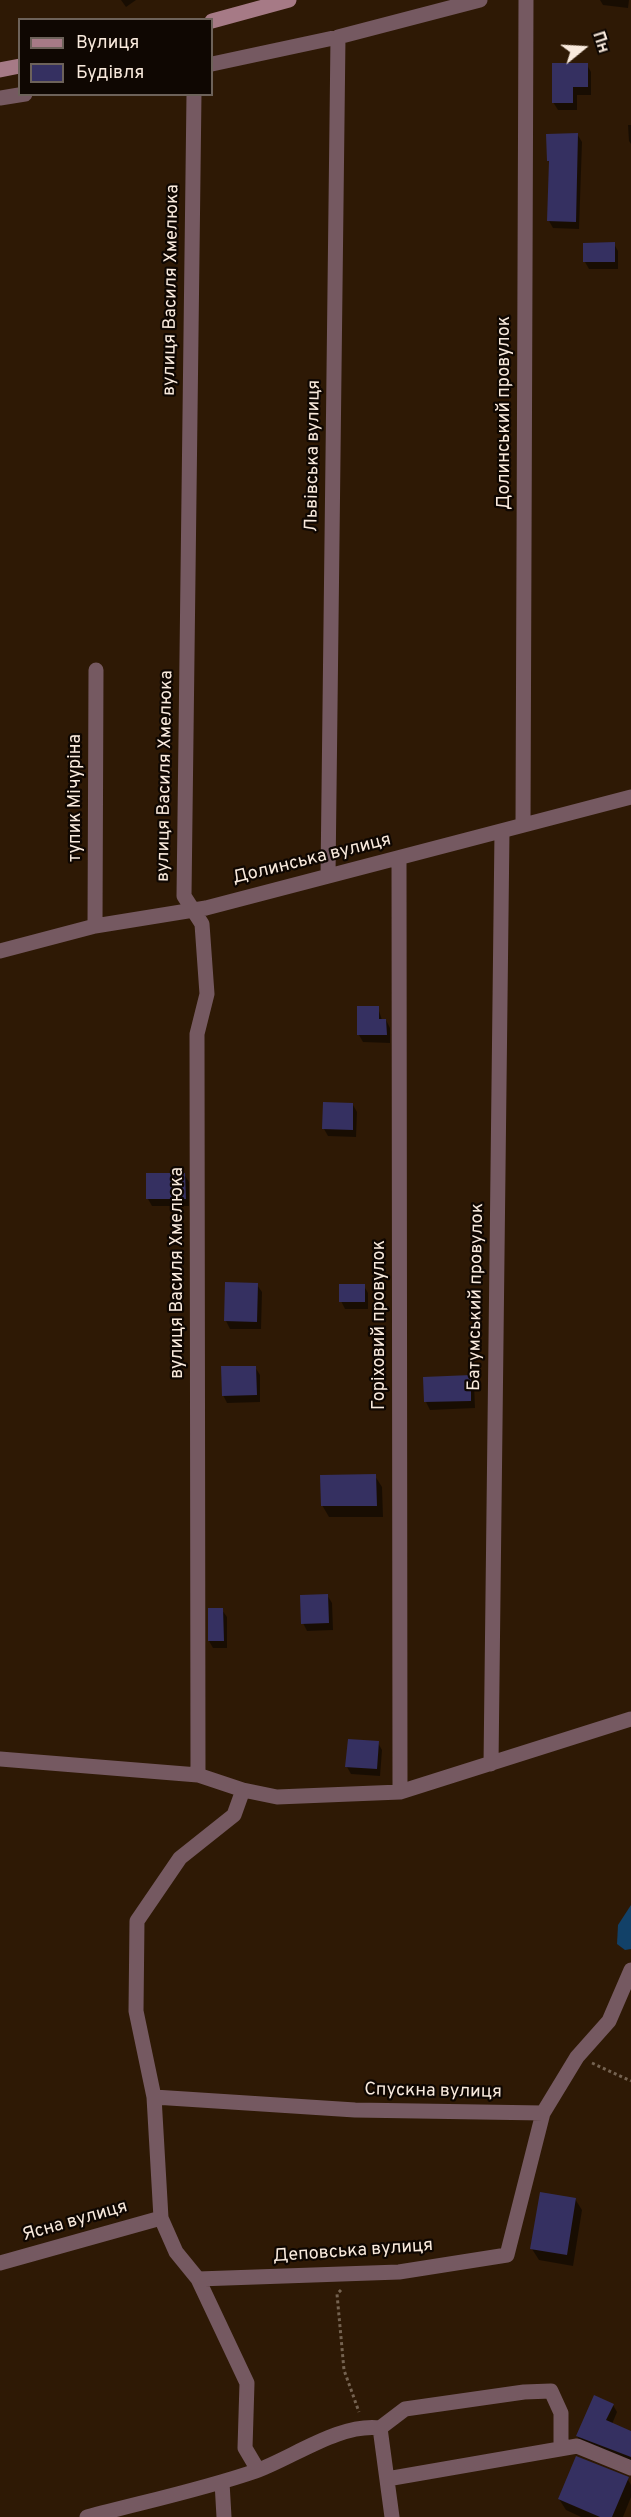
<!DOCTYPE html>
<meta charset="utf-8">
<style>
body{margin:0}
#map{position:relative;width:631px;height:2517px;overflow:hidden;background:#2e1905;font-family:Overpass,sans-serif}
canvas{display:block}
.legend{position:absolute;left:18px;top:18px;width:195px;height:78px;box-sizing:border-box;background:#0f0702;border:2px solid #6d625a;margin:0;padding:8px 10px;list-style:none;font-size:18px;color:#f9eadd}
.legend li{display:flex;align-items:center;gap:12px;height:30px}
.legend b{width:30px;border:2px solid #6d625a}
.north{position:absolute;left:553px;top:18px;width:60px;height:60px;-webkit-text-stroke:4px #0f0702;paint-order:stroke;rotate:72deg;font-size:16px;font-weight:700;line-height:24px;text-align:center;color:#f9eadd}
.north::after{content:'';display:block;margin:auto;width:21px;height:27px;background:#f9eadd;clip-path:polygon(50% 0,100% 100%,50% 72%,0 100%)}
</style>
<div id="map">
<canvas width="631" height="2517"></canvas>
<ul class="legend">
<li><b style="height:8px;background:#a67a86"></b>Вулиця</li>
<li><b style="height:16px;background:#353061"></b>Будівля</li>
</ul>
<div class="north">Пн</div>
</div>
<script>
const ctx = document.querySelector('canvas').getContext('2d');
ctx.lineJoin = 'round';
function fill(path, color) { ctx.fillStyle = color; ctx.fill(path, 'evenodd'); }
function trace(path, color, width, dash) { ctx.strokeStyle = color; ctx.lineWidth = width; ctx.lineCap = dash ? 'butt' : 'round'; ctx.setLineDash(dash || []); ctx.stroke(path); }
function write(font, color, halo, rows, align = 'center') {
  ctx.font = font + ' Overpass,sans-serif'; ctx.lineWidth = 4.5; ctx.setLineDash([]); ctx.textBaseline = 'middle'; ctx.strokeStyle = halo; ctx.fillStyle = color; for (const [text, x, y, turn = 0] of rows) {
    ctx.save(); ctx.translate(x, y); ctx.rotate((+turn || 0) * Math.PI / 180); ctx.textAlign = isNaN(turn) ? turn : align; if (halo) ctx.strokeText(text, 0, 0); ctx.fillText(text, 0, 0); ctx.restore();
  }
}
fill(new Path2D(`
 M631 1905V1949L625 1950 617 1944 618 1925Z`), '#124168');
fill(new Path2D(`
 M121 0H136L126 7Z
 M600 0H629L628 8 603 5Z
 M587 65 591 72V95H577V110H558L553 102Z
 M628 125H631V144L629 141Z
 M577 134 582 142 579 229 553 228 549 221 550 164 548 160Z
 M614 244 618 251V269H589L585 262Z
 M378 1008 382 1020H386L390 1028V1043L363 1042 359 1035Z
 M353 1105 357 1112 356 1137 328 1136 324 1129Z
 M184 1174 189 1182V1206H152L148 1199Z
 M227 1284 257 1285 262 1292 261 1329H230L226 1321Z
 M364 1286 368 1293V1309H345L341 1301Z
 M255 1367 260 1375V1402L227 1403 223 1395Z
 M470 1377 474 1384 475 1408 430 1410 426 1402 425 1378Z
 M375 1476 382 1487 383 1517H329L322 1505Z
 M327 1595 332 1603 333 1630 307 1631 303 1623Z
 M222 1610 227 1617V1648H213L209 1641Z
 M378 1743 382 1750 380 1776 351 1774 347 1767Z
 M575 2199 582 2210 573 2266 539 2260 532 2249Z
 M613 2405 617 2412 612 2424 631 2433V2463L582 2444 577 2436Z
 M627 2478 631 2485V2497L623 2517H581L566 2510 559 2499Z`), '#0007');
fill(new Path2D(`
 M552 63H588V87H573V103H552Z
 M578 133 576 222 547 221 549 161H547L546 134Z
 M615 242V262H583V243Z
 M357 1006H379V1019H386L387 1035H357Z
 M323 1102 353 1103V1130L322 1129Z
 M146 1173H185L186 1199H146Z
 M225 1282 258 1283 257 1322 224 1321Z
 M339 1284H365V1302H339Z
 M221 1366H256L257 1395 222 1396Z
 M471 1375V1401L424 1402 423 1377Z
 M376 1474 377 1506H321L320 1475Z
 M328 1594 329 1623 301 1624 300 1595Z
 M208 1608H223L224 1641H208Z
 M348 1739 379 1741 377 1769 345 1767Z
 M540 2192 576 2198 567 2255 530 2249Z
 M594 2395 614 2404 606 2420 631 2431V2457L576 2436Z
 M576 2456 629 2477 612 2517H600L558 2499Z`), '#353061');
trace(new Path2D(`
 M592 2063 631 2081
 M341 2290 337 2294 344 2370 359 2412`), '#756351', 3, [3, 3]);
trace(new Path2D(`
 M212 64 338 37 480 0
 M194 94 184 896 202 924 207 994 197 1034 198 1775
 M0 98 25 94
 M523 825 526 0
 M399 858 400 1792
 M328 876 338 37
 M95 926 96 670
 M0 951 95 926 206 908 631 797
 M0 1759 198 1775 243 1790 277 1797 400 1792 631 1719
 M491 1764 502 831
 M243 1790 234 1815 180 1858 137 1921 136 2011 154 2097 161 2218 176 2252 198 2279 247 2383 245 2448 258 2470
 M154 2097 355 2110 543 2113 577 2057 609 2021 631 1970
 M0 2263 161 2218
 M198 2279 399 2272 507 2255 543 2113
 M380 2428 392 2517
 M387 2479 577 2446 631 2468
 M222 2482 224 2517
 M87 2517C143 2502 201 2490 256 2471 294 2457 340 2423 380 2428L405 2409 524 2392 551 2391 561 2413V2449`), '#755961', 15);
trace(new Path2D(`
 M212 21 289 0
 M0 70 20 66`), '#a67a86', 15);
write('18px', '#f9eadd', '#0f0702', [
 ["вулиця Василя Хмелюка",172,290,-89],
 ["Долинський провулок",505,413,-90],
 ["Львівська вулиця",314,456,-89],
 ["вулиця Василя Хмелюка",166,776,-89],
 ["тупик Мічуріна",76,798,-90],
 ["Долинська вулиця",312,860,-14],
 ["вулиця Василя Хмелюка",178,1273,-90],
 ["Батумський провулок",477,1297,-89],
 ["Горіховий провулок",380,1325,-90],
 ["Спускна вулиця",433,2092,1],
 ["Ясна вулиця",75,2222,-16],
 ["Деповська вулиця",353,2252,-4]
]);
</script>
